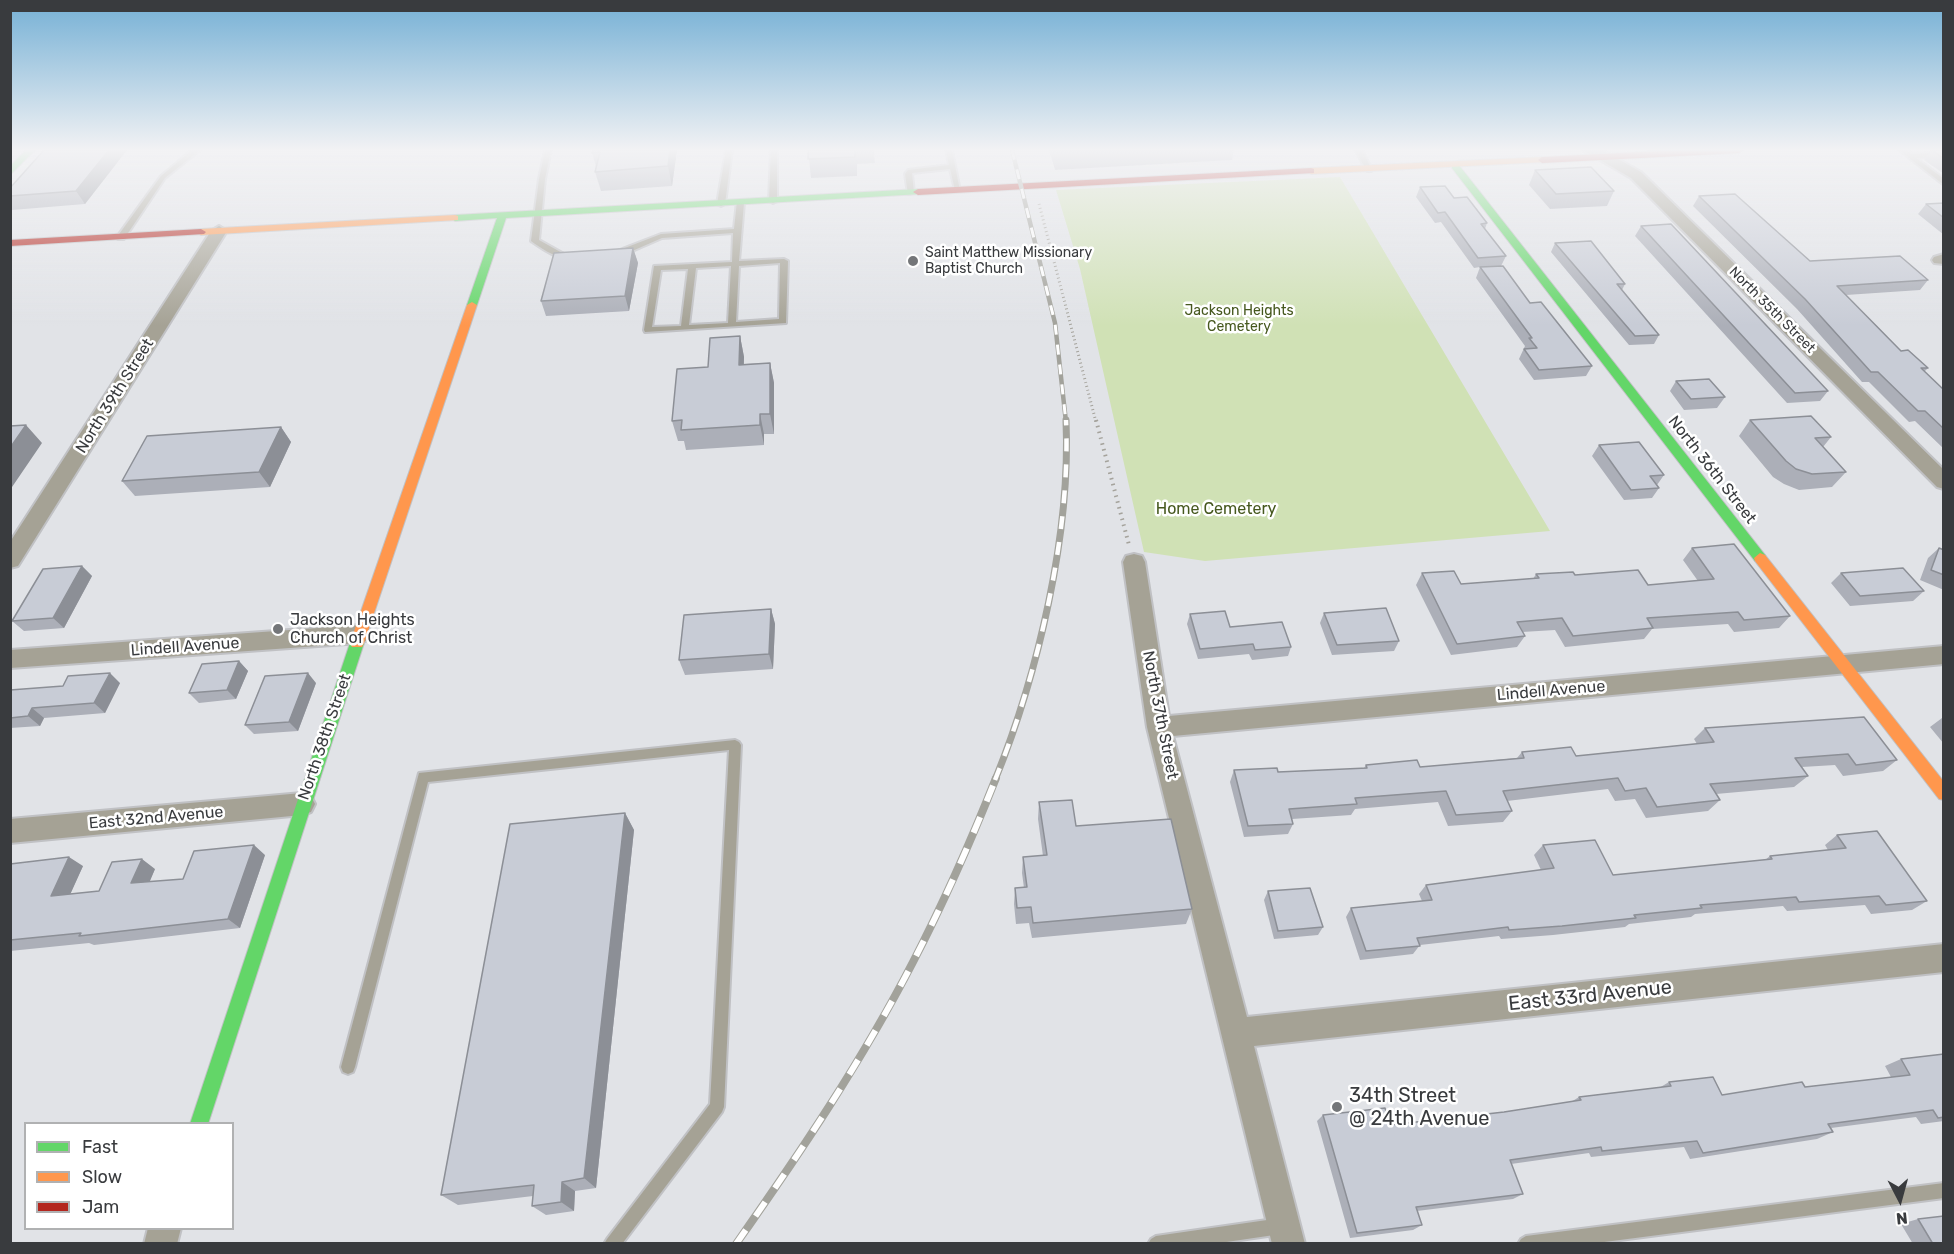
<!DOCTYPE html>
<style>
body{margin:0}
#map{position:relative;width:1954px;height:1254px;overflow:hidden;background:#e1e3e7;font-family:Rubik,sans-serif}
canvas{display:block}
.frame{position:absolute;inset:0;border:12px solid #393b3e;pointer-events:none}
.legend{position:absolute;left:24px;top:1122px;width:210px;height:108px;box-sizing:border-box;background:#fff;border:2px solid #b0b1b2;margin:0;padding:8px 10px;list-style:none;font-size:18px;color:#393b3e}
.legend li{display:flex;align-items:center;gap:12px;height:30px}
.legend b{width:30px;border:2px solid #b0b1b2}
.north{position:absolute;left:1870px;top:1170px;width:60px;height:60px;-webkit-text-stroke:4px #fff;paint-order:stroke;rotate:174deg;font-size:16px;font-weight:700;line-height:24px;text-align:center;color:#393b3e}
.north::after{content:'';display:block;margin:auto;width:21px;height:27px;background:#393b3e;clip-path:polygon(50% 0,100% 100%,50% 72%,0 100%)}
</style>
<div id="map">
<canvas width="1954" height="1254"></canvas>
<div class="frame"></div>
<ul class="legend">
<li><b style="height:8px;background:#63d668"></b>Fast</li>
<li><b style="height:8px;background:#ff974d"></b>Slow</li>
<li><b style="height:8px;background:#b3261e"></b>Jam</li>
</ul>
<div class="north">N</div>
</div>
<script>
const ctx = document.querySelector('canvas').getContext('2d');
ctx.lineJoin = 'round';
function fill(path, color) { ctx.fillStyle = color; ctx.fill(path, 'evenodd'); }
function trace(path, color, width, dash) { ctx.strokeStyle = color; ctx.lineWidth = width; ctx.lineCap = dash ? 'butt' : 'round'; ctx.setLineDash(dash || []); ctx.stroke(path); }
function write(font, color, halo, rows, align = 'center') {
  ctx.font = font + ' Rubik,sans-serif'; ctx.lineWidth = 5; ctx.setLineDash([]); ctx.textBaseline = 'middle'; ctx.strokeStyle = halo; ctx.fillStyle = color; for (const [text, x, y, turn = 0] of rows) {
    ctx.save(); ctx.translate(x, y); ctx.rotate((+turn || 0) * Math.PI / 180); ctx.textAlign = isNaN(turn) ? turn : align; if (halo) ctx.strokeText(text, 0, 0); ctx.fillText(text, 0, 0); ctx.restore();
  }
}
fill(new Path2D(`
 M1340 177 1550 531 1205 561 1144 552 1080 269 1056 190Z`), '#d0e1b5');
const lane = new Path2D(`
 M192 150H200L165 178 124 239H118L117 237 161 176Z
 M545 150H551L545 179 539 240 564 254H571L572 256C560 262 541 248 531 241L539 179Z
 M726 150H732L725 204 721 206 717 204Z
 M771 150H777V201L773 203 769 201Z
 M946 150H952L960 191 955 190 950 169 912 173 914 193 908 194 905 174 908 170 949 165Z
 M1355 150H1362L1372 170 1371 171H1367Z
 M1899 150H1907L1911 154 1944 152V156L1916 158 1944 179V185Z
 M737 201 744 203 739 261 784 259 788 261 786 323 645 332 644 330 654 266 732 262 733 233 662 238 623 255H617V251L661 234 734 229ZM780 263 779 319 736 322 739 266ZM731 266 728 323 689 325 696 268ZM688 269 681 326 652 327 661 270Z
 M735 740 739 742 741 745 724 1107 722 1112 622 1244H604L607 1239 710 1104 729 750 428 782 355 1067 353 1072 348 1074 343 1072 341 1067 419 773Z
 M1944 1183V1198L1589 1244H1518L1521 1239 1526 1236Z
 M1281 1218 1286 1221 1289 1226 1286 1231 1281 1234 1213 1244H1148L1151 1239 1156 1236Z`);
const street = new Path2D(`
 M1583 150H1602L1641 172 1944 470V489L1937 487 1631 178Z
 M219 226 227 231 18 566 10 568V542L211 231Z
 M1944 254V264L1934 263 1932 260 1934 257Z
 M1134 554 1142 556 1145 562 1169 716 1944 646V664L1173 736 1247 1017 1944 944V972L1254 1046 1305 1244H1272L1147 727 1123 562 1126 556Z
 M360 625 368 628 371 634 368 640 360 643 10 668V650Z
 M302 793 311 796 315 804 311 812 302 815 10 843V819Z
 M148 1228H181L177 1244H144Z`);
const fast = new Path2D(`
 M26 150H35L10 175V166Z
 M1452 164H1458L1765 555 1766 558 1765 561H1755L1452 168Z
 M918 189 921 190V194L506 218 477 305 472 308 467 305 497 218 455 221 450 218 455 215Z
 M357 638 362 639 364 643 208 1124H190L350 643 352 639Z`);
const slow = new Path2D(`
 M1542 157 1545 158V162L1311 174 1307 171 1311 168Z
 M455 215 458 216V220L201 235 196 232 201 229Z
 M472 302 477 305 364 643 362 647H352L350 643 467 305Z
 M1760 553 1765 555 1944 782V800L1939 799 1755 561 1754 558Z`);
const jam = new Path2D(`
 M1679 150H1743L1739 153 1542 163 1538 160 1542 157Z
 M1311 168 1314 169V173L918 195 913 192 918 189Z
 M201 229 206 232 204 234 10 246V240Z`);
trace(lane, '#c0c1c4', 4);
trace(street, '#c0c1c4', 4);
trace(fast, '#c0c1c4', 2);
trace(slow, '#c0c1c4', 2);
trace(jam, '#c0c1c4', 2);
trace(new Path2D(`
 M1039 204 1096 422`), '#a5a39c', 3, [1, 3]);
trace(new Path2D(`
 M1096 420 1129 545`), '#a5a39c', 4, [1.5, 4.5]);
fill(lane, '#a5a295');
fill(street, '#a5a295');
fill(fast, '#63d668');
fill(slow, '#ff974d');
fill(jam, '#b3261e');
const railFar2 = new Path2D(`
 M1012 150 1055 323 1066 422`);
const railFar1 = new Path2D(`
 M995 780C1038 674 1071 534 1066 420`);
const rail = new Path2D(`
 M736 1244C800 1153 862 1061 913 962 944 902 971 841 996 778`);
trace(railFar2, '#a2a29b', 4.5);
trace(railFar1, '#a2a29b', 7);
trace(rail, '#a2a29b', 8);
trace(railFar2, '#fff', 3, [10]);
trace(railFar1, '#fff', 4.5, [13]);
trace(rail, '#fff', 6, [17]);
fill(new Path2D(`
 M127 150 85 204 12 210 10 208V188Z
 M677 150 672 186 601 191 595 172 596 167 592 153Z
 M808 150H874L875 163 857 164V176L811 178Z
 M1049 150H1234L1232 160 1055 170Z
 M1931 150H1944V174L1924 160Z
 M1535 170 1614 191 1607 206 1550 209 1529 185Z
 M1420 187 1454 198 1487 223 1485 229 1506 256 1501 266 1530 303 1592 366 1586 376 1534 380 1519 359 1525 346 1476 278 1480 267 1474 268 1441 222 1435 223 1416 197Z
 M1699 196 1810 261 1928 280 1920 290 1846 295 1901 351 1928 368 1924 372 1944 390V449L1915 421 1909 422 1869 382H1862L1797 309 1693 206Z
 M1944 203V235L1918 214 1926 204Z
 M1641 226 1828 391 1820 401 1787 403 1635 236Z
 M1555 243 1625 284 1622 290 1659 335 1654 344 1629 345 1551 252Z
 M633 248 638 263 629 311 546 316 541 301Z
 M740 336 744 357V364L770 363 774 383V434H764V445L686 450 684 441H678L672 421 708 367Z
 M1676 381 1725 397 1717 408 1684 410 1670 391Z
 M1750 420 1831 437 1823 447 1846 472 1832 487 1799 490 1784 484 1773 477 1739 436Z
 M281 427 291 442 270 487 135 496 122 481Z
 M1599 445 1664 475 1657 485 1659 488 1652 498 1624 500 1592 456Z
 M1692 548 1790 616 1779 628 1734 632 1728 624 1652 629 1644 639 1565 647 1555 630 1522 632 1525 636 1517 647 1451 655 1416 585 1422 573 1461 584 1533 579 1536 574 1575 575 1648 585 1698 581 1683 560Z
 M1939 548 1944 550V590L1920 580 1928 558Z
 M82 566 92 576 64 628 24 631 12 621Z
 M1841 573 1924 591 1913 601 1850 606 1831 583Z
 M771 609 775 624 773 669 685 675 679 660Z
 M1324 613 1399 641 1394 651 1332 655 1320 623Z
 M1190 614 1291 647 1288 656 1252 660 1249 654 1198 659 1187 624Z
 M239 661 248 671 236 699 199 703 189 693Z
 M120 683 105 713 44 718 40 726 10 728V690Z
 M316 683 298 731 254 734 245 725Z
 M1944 717V744L1930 727 1942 718Z
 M1705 728 1897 760 1883 771 1843 776 1835 765 1802 767 1808 776 1794 787 1716 794 1720 800 1708 811 1646 818 1635 799 1615 801 1608 789 1507 801 1512 811 1503 822 1448 826 1438 802 1355 809 1351 815 1292 819 1293 824 1288 834 1244 837 1230 782 1234 770 1278 772 1364 768 1366 765 1420 767 1517 758 1522 752 1576 756 1697 744 1694 739Z
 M1039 802 1076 826 1192 909 1186 924 1032 938 1029 923 1016 924 1014 904 1015 888H1024L1022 873 1023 857 1043 856 1038 819Z
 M625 813 634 830 596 1188 575 1191 574 1211 546 1215 532 1206 533 1196 458 1205 441 1195Z
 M1837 835 1927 901 1912 910 1871 914 1865 905 1787 911 1783 906 1695 914 1691 917 1629 924 1625 927 1553 935 1501 939 1499 936 1420 945 1413 954 1360 960 1346 917 1351 908 1422 901 1419 894 1426 885 1541 870 1534 855 1543 845 1613 875 1765 860 1770 856 1828 850 1825 845Z
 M265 855 240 928 94 945 89 943 10 951V864L83 866 70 894 99 891 155 869 149 882 183 879Z
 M1268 891 1323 927 1318 935 1274 939 1264 900Z
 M1944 1054V1121L1921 1124 1916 1117 1831 1128 1833 1132 1817 1139 1690 1159 1684 1147 1591 1157 1589 1153 1511 1164 1523 1194 1513 1199 1417 1211 1422 1225 1413 1230 1350 1238 1317 1121 1323 1115 1390 1125 1504 1112 1571 1102 1579 1097 1659 1088 1669 1082 1722 1095 1805 1087 1891 1077 1885 1066 1901 1059Z
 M1918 1219 1944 1244H1913L1901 1224Z`), '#acafb8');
fill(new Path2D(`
 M109 150H127L85 204 76 191Z
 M670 150H677L672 186 668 166Z
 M633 248 638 263 629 311 625 296Z
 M740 336 744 357 743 385 739 365Z
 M770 363 774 383V434L770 414Z
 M760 414 764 434V445L760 425Z
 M26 425 42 443 10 490V448Z
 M281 427 291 442 270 487 259 472Z
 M82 566 92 576 64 628 53 618Z
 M771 609 775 624 773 669 769 654Z
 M239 661 248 671 236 699 227 690Z
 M110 673 120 683 105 713 94 703Z
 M308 673 316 683 298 731 289 722Z
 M32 708 44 718 40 726 28 716Z
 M625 813 634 830 596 1188 584 1178Z
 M254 845 265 855 240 928 228 919Z
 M69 857 83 866 65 906 51 896Z
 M142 859 155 869 145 893 131 883Z
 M562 1182 575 1191 574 1211 561 1202Z`), '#8c8f96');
const building = new Path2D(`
 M44 150H109L76 191 10 196V188Z
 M593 150H670L668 166 595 172 600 152 592 153Z
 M808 150H855V157L808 159Z
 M1932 150H1944V159Z
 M1591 167 1614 191 1556 194 1535 170Z
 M1445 186 1454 198 1467 197 1487 223 1481 224 1506 256 1478 258 1445 212 1438 213 1420 187Z
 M1735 194 1810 261 1900 256 1928 280 1837 286 1901 351 1908 350 1928 368H1921L1944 390V429L1925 411H1918L1878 372H1871L1805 299 1699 196Z
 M1944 203V218L1926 204Z
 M1671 224 1828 391 1795 393 1641 226Z
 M1591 241 1625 284H1617L1659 335 1635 336 1555 243Z
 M633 248 625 296 541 301 554 253Z
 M1503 266 1530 303 1541 302 1592 366 1539 370 1524 349 1537 348 1529 338H1532L1480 267Z
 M740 336 739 365 770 363V414H760V425L681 430 682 420 672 421 677 369 708 367 710 338Z
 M1709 379 1725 397 1691 399 1676 381Z
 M1811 416 1831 437 1815 438 1846 472 1812 474 1796 469 1786 461 1750 420Z
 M26 425 10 448V426Z
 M281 427 259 472 122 481 147 436Z
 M1639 442 1664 475 1650 476 1659 488 1631 490 1599 445Z
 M1734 544 1790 616 1744 620 1738 612 1647 618 1653 628 1573 636 1562 618 1517 622 1525 636 1457 644 1422 573 1454 571 1461 584 1539 578 1536 574 1573 572 1575 575 1638 570 1648 585 1714 579 1692 548Z
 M1939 548 1944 550V575L1931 570Z
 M82 566 53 618 12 621 43 569Z
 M1903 568 1924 591 1860 596 1841 573Z
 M1386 608 1399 641 1337 645 1324 613Z
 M771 609 769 654 679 660 684 615Z
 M1225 611 1230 627 1282 622 1291 647 1255 650 1253 644 1200 649 1190 614Z
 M239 661 227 690 189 693 202 664Z
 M110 673 94 703 32 708 28 716 10 718V690L63 686 68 676Z
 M308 673 289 722 245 725 265 676Z
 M1864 717 1897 760 1856 765 1848 754 1795 758 1808 776 1710 784 1720 800 1657 807 1646 788 1625 791 1618 778 1503 791 1512 811 1456 815 1446 791 1355 798 1357 804 1289 809 1293 824 1248 826 1234 770 1277 768 1278 772 1367 768 1366 765 1417 760 1420 767 1524 758 1522 752 1571 747 1576 756 1714 742 1705 728Z
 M1072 800 1076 826 1171 819 1192 909 1033 923 1031 907 1017 908 1015 888 1027 887 1023 857 1047 855 1039 802Z
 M625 813 584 1178 562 1182 561 1202 532 1206 534 1185 441 1195 510 824Z
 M1877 831 1927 901 1886 905 1879 896 1799 902 1796 897 1700 905 1702 908 1634 915 1636 918 1562 926 1509 930 1508 927 1417 938 1420 946 1366 951 1351 908 1432 900 1426 885 1554 868 1543 845 1595 840 1613 875 1772 859 1770 856 1846 848 1837 835Z
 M254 845 228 919 79 936 81 933 10 940V864L69 857 51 896 99 891 112 862 142 859 131 883 183 879 194 851Z
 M1310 888 1323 927 1278 931 1268 891Z
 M1944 1054V1117L1938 1118 1933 1110 1828 1124 1833 1132 1703 1153 1697 1141 1602 1151 1601 1147 1510 1160 1523 1194 1416 1207 1422 1225 1357 1233 1323 1115 1385 1108 1390 1125 1504 1112 1581 1100 1579 1097 1671 1086 1669 1082 1713 1077 1722 1095 1802 1082 1805 1087 1910 1075 1901 1059Z
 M1944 1216V1244H1933L1918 1219Z`);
fill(building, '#c8ccd6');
trace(building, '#8c8f96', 1.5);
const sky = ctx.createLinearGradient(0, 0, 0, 326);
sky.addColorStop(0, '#75b0d5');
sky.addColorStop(0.46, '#f2f2f4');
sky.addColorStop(1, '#f2f2f400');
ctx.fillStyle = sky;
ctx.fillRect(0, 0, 1954, 326);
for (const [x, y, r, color] of [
 [913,261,6,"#747679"],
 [278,629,6,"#747679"],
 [1337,1107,6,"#747679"]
]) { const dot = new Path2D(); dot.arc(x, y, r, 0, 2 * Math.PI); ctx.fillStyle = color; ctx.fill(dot); trace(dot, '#fff', 2); }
write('14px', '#393b3e', '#fff', [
 ["Saint Matthew Missionary",925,253],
 ["Baptist Church",925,269]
], 'left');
write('14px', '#393b3e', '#fff', [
 ["North 35th Street",1772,310,45]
]);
write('14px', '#46581e', '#fff', [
 ["Jackson Heights",1239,311],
 ["Cemetery",1239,327]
]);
write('16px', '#393b3e', '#fff', [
 ["North 39th Street",115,396,-58],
 ["North 36th Street",1712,470,52],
 ["Lindell Avenue",185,647,-4],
 ["Lindell Avenue",1551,691,-5],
 ["North 37th Street",1160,715,79],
 ["North 38th Street",325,737,-71],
 ["East 32nd Avenue",156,818,-5]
]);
write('16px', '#46581e', '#fff', [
 ["Home Cemetery",1216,509]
]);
write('16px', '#393b3e', '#fff', [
 ["Jackson Heights",290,620],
 ["Church of Christ",290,638]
], 'left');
write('20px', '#393b3e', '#fff', [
 ["East 33rd Avenue",1590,996,-6]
]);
write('20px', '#393b3e', '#fff', [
 ["34th Street",1349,1096],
 ["@ 24th Avenue",1349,1119]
], 'left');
</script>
